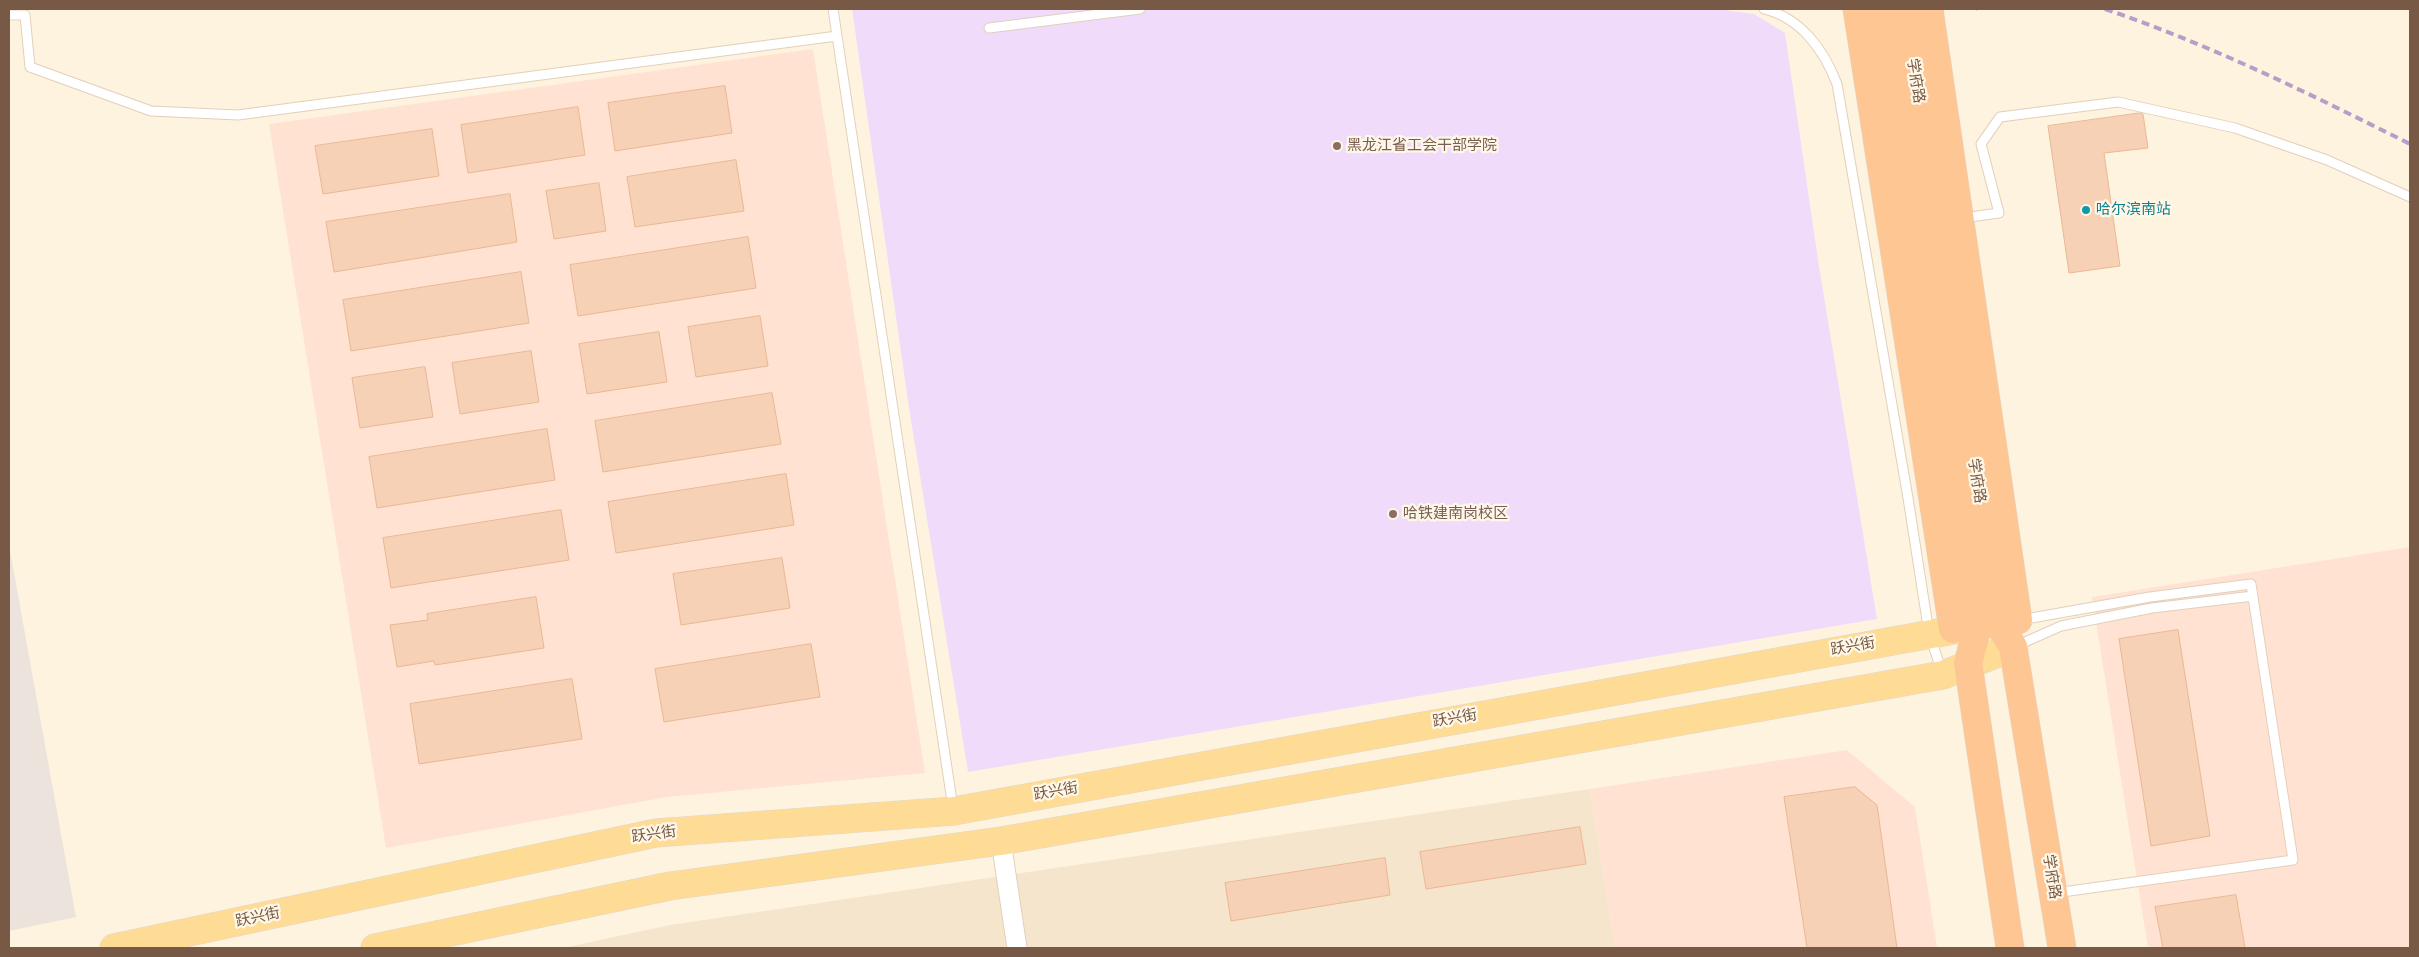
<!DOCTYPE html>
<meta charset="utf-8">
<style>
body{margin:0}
#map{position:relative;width:2419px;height:957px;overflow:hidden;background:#fef3df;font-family:"Roboto Condensed",sans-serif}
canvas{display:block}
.frame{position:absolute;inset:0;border:10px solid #775945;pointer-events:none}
</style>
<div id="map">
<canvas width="2419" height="957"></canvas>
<div class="frame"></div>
</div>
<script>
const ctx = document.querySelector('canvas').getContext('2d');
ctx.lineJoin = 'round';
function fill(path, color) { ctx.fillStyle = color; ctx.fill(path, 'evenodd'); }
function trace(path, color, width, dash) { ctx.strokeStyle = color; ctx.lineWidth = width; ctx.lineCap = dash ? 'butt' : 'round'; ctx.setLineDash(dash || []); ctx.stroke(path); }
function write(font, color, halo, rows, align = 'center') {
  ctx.font = font + ' "Roboto Condensed","Noto Sans SC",sans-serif'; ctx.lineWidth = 4.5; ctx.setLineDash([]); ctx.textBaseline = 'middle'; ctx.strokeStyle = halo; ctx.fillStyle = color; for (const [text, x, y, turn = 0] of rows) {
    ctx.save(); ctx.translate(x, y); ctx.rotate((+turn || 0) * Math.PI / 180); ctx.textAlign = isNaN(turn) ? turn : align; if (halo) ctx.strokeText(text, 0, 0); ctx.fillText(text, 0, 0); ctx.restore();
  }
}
fill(new Path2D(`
 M1590 789 1615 948H563L670 925Z`), '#f6e5cd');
fill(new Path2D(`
 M813 49 925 773 667 797 386 848 269 124Z
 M2410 547V948H2148L2092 597Z
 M1847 750 1915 807 1937 948H1615L1590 789Z`), '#ffe2d2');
fill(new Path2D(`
 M9 545 76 917 9 931Z`), '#ece4dc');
fill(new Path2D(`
 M852 9H1717L1754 14 1785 33 1818 260 1877 619 968 772 909 408Z`), '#f0dcfa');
const building = new Path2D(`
 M725 86 732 133 615 151 608 103Z
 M578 107 585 155 468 173 461 125Z
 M2140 113 2143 114 2148 148 2104 153 2120 266 2069 273 2048 126Z
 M432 129 439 176 323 194 315 146Z
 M736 160 744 211 635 227 627 177Z
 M599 183 606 231 554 239 546 191Z
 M510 194 517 242 334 272 326 222Z
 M748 237 756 288 578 316 570 265Z
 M521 272 529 323 351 351 343 300Z
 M760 316 768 366 696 377 688 327Z
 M659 332 667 382 587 394 579 344Z
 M531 351 539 402 460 414 452 363Z
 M425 367 433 417 360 428 352 378Z
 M772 393 781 444 603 472 595 421Z
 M547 429 555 480 377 508 369 457Z
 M786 474 794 525 616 553 608 502Z
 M561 510 569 560 391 588 383 538Z
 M782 558 790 608 681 625 673 574Z
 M536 597 544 648 435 665 434 661 397 667 390 625 428 620 427 614Z
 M2178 630 2210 836 2151 846 2119 639Z
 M811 644 820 697 664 722 655 669Z
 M572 679 582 739 419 764 410 704Z
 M1855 787 1877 805 1897 948H1807L1784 797Z
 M1580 827 1586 864 1426 889 1420 852Z
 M1385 858 1390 895 1231 921 1225 883Z
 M2236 895 2245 948H2163L2155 907Z`);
fill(building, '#f6d1b5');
trace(building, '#eab893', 1);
const service = new Path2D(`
 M833 9 953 808
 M1764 9C1801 18 1824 50 1837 84L1908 498 1929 633 1942 672
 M9 15H25L30 67 151 111 238 115 837 36
 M989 28 1140 9
 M1963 218 1999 213 1981 144 2000 117 2118 102 2235 128 2327 160 2410 197
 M2020 620 2150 597 2251 584 2293 860 2055 893
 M2016 646 2061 626 2152 608 2253 596`);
const minor = new Path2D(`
 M1001 841 1017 948`);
const primary = new Path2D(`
 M114 948 656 833 954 811 1976 626
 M375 948 670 886 1001 841 1943 675 2013 647`);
const trunk = new Path2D(`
 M1857 9 1953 629
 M1883 9 1978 626 1968 663 2010 948
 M1904 9 1998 623 2013 647 2062 948
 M1929 9 2018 620`);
trace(service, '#e3cfbb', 11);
trace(minor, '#e3cfbb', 21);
trace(primary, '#ded7d2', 29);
trace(trunk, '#ded7d2', 29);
trace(new Path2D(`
 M1977 9 1980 13`), '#dbb498', 3, [1, 4]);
trace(service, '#fff', 9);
trace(minor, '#fff', 19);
trace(primary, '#ffdc95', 28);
trace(trunk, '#fec692', 28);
trace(new Path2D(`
 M2105 9C2211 45 2310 94 2410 144`), '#b69ec8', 4, [8, 5]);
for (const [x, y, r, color] of [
 [1337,146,5,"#8d6e63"],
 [2086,210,5,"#0f9aa8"],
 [1393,514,5,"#8d6e63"]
]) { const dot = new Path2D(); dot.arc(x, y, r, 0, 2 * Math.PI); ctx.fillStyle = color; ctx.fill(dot); trace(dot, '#fff7e7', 2); }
write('15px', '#775945', '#fff7e7', [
 ["学府路",1915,81,81],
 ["学府路",1976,481,81],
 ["跃兴街",1853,647,-10],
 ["跃兴街",1455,719,-10],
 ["跃兴街",1056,792,-10],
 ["跃兴街",654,835,-8],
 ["学府路",2051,877,81],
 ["跃兴街",258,918,-12]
]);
write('15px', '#785e54', '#fff7e7', [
 ["黑龙江省工会干部学院",1347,146],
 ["哈铁建南岗校区",1403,514]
], 'left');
write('15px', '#0d838f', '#fff7e7', [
 ["哈尔滨南站",2096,210]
], 'left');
</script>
